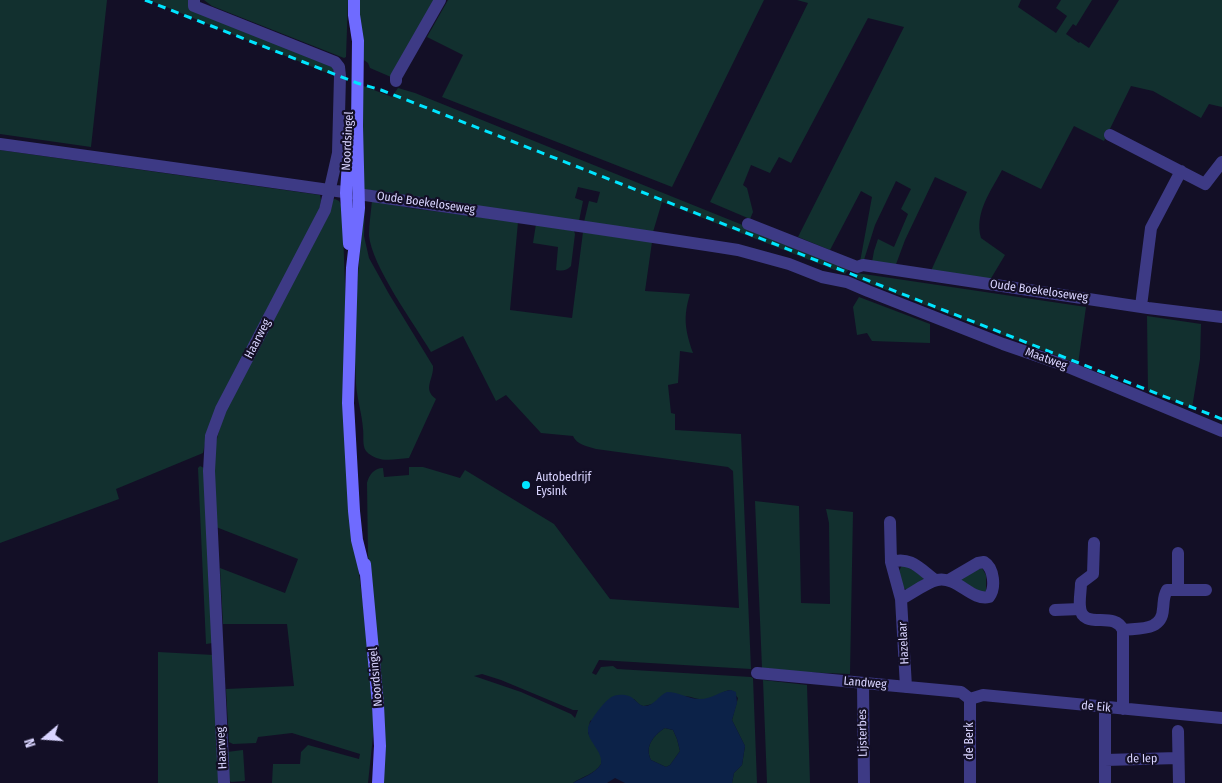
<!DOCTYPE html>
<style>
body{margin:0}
#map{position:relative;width:1222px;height:783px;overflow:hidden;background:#130f26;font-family:"Fira Sans Condensed",sans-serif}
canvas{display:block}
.north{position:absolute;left:20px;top:713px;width:50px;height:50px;-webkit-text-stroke:4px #130f26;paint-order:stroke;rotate:252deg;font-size:14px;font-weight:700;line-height:20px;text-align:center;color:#d9d4ff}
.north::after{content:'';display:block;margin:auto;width:18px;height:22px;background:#d9d4ff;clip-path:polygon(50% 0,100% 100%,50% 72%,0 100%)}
</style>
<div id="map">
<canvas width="1222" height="783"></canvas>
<div class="north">N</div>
</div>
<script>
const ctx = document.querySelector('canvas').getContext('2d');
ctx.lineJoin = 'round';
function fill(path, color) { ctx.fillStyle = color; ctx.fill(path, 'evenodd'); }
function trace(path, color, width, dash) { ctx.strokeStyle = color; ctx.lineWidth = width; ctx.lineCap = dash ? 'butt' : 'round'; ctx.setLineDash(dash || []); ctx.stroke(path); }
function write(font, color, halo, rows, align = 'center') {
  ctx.font = font + ' "Fira Sans Condensed",sans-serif'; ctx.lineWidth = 4.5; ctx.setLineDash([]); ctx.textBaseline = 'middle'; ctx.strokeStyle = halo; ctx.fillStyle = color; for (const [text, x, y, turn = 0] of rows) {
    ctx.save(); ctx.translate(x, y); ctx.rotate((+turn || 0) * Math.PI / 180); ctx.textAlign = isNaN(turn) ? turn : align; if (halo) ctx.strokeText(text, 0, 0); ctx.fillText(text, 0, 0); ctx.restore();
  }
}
fill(new Path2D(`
 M0 0H107L91 147 0 134Z
 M149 0H192L335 63 332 75Z
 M204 0H348L346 57 344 58 212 6Z
 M359 0H434L391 77 370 68 368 63 361 58Z
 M448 0H764L672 187 442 97 463 55 427 37Z
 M797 0H1021L1018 7 1056 33 1067 16 1056 8 1061 0H1092L1076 26 1073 24 1066 34 1079 43 1080 42 1089 48 1119 0H1222V107L1209 104 1201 118 1153 91 1131 86 1104 141 1074 126 1041 189 1002 170C991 191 974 213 981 238L1005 255 990 280 930 273 967 192 935 177 905 240 895 267 872 262 874 251 878 239 894 247 908 214 901 209 911 189 896 181 875 225 863 263 860 262 872 197 861 191 830 250 798 237 904 27 868 18 791 163 779 157 770 173 751 165 743 185 747 188 753 212 750 219 710 202 808 3Z
 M361 85 392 97 398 88 415 93 817 255 851 267 845 274 662 202 653 232 584 222 589 201 597 203 600 192 578 187 575 198 583 201 579 221 363 189Z
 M0 150 320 195 321 200 318 217 208 429 203 453 116 489 119 499 0 543Z
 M335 199 339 201 342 206 355 544 367 634 374 727 368 783H272L273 764H300L301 752 308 745 359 759 360 754 292 733 258 737 256 743 233 744 229 742 226 689 294 686 287 624H223L220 568 285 593 298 559 216 527 213 453 224 413 331 200Z
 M372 200 410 208 518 222 510 310 572 318 583 232 652 242 645 291 690 294C683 317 685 330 693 353L680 351 678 383 668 385 671 413 675 414V430L741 434 751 669 599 660 592 673 596 675 601 667 613 666 617 669 751 677 753 678 757 783H732L734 773 742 765 745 746 732 720 738 698 731 690C722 691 717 697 709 699 699 701 689 695 682 696 676 698 646 706 643 706 639 705 637 702 634 699L590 721 588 733 601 755V764C595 774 583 776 573 783H383L380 667 368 555 367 483C369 475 374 468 383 468L384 477 409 475V467H423L460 478 465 470 554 524 610 599 739 608 733 471 728 467 596 449C587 446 577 445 573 436L541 433 506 395 496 401 463 336 431 352C415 325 371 265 369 235 369 224 371 212 372 200ZM482 674 501 680 573 710H578L575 718 571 714 521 692 474 676Z
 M365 201 364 236 369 258 389 294 433 366C434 379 422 389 436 399L409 458C394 459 378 464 366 451 362 446 364 435 363 429 362 414 357 399 356 384 352 322 359 261 365 201Z
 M536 224 574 231 575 234 571 266C566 271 563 271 556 270L558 247 533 243Z
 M857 273 1086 307 1078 364 855 278Z
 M859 297 930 324V343L872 341 867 333 857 335 853 307Z
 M1147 316 1201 324 1200 359 1192 408 1148 391Z
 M200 466 204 468 213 643 206 644 198 468Z
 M755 501 799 506 801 603 830 604 829 523 826 509 853 512 850 674 802 672 762 668Z
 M902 565H905L925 578 908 590 903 588 899 571Z
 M982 568 986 575V591L983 593 957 579Z
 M158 652 214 655 221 783H158Z
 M763 680 807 685 810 783H767Z
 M665 728 673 730 677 739 680 751 670 765 666 767 651 760C644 746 654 735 665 728Z
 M243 750 245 781 231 782 227 778V752Z`), '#12302f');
fill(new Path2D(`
 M731 690 736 692 737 703 732 720 745 746 742 765 734 773 732 783H625L615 778 607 783H573C583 777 595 774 601 764 603 750 587 742 588 729 588 722 604 702 610 698 615 694 623 694 629 696 635 698 638 706 645 706 654 706 659 695 667 692 679 692 688 699 700 699 712 699 720 691 731 690ZM665 728 673 730 677 739 680 751 670 765 666 767 651 760C644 746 654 735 665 728Z`), '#0c2248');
trace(new Path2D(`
 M194 0V6L335 62 339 67 340 76 338 153 325 210 221 409 211 436 209 471 224 783
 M396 81V77L440 0
 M1110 135 1205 184 1222 162
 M0 144C246 178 492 212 738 250L789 264 822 277 847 282 868 291 1003 344 1061 364 1222 431
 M748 224 857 267 863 265 1148 308 1222 317
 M1141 306 1151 228 1181 171
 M890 522 891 562 901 599 906 687
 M1094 543 1093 574 1081 583C1081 591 1079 599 1080 607 1082 631 1115 610 1123 630V709
 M1178 553V590
 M891 562C911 556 920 569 935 580
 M901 599C911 594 927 582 937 580 958 576 971 601 989 597 996 588 994 568 984 562L978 563 949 580
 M1055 610 1080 609
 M1123 630C1140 628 1162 631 1163 609 1164 602 1163 597 1167 590H1206
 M757 673 961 692 970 699
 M863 683 864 783
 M970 699 983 695 1222 718
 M1105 708V783
 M1178 731 1179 783
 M1105 760 1178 758
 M970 783V699`), '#3d3a85', 12);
trace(new Path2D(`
 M354 0V15L358 41 357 126 359 208 352 268 348 403 354 511 357 540 365 572
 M349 244 346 193 350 130
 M365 564 378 705 380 746 378 783`), '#6f6bff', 12);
trace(new Path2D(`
 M145 0 357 83 381 90 1222 419`), '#00e5ff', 3, [8, 6]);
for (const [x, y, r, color] of [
 [526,485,5,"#00e5ff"]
]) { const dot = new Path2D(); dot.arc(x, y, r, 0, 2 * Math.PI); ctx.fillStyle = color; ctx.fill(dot); trace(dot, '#130f26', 2); }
write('12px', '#d9d4ff', '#130f26', [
 ["Noordsingel",348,141,-87],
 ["Oude Boekeloseweg",426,203,8],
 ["Oude Boekeloseweg",1039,291,8],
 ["Haarweg",258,339,-63],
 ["Maatweg",1046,359,20],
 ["Hazelaar",904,643,-93],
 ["Noordsingel",376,677,-95],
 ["Landweg",865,683,5],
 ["de Eik",1096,707,5],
 ["Lijsterbes",863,733,-91],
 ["de Berk",970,741,-90],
 ["Haarweg",222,748,-93],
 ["de Iep",1142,759,-1]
]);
write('12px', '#d9d4ff', '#130f26', [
 ["Autobedrijf",536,478],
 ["Eysink",536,492]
], 'left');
</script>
